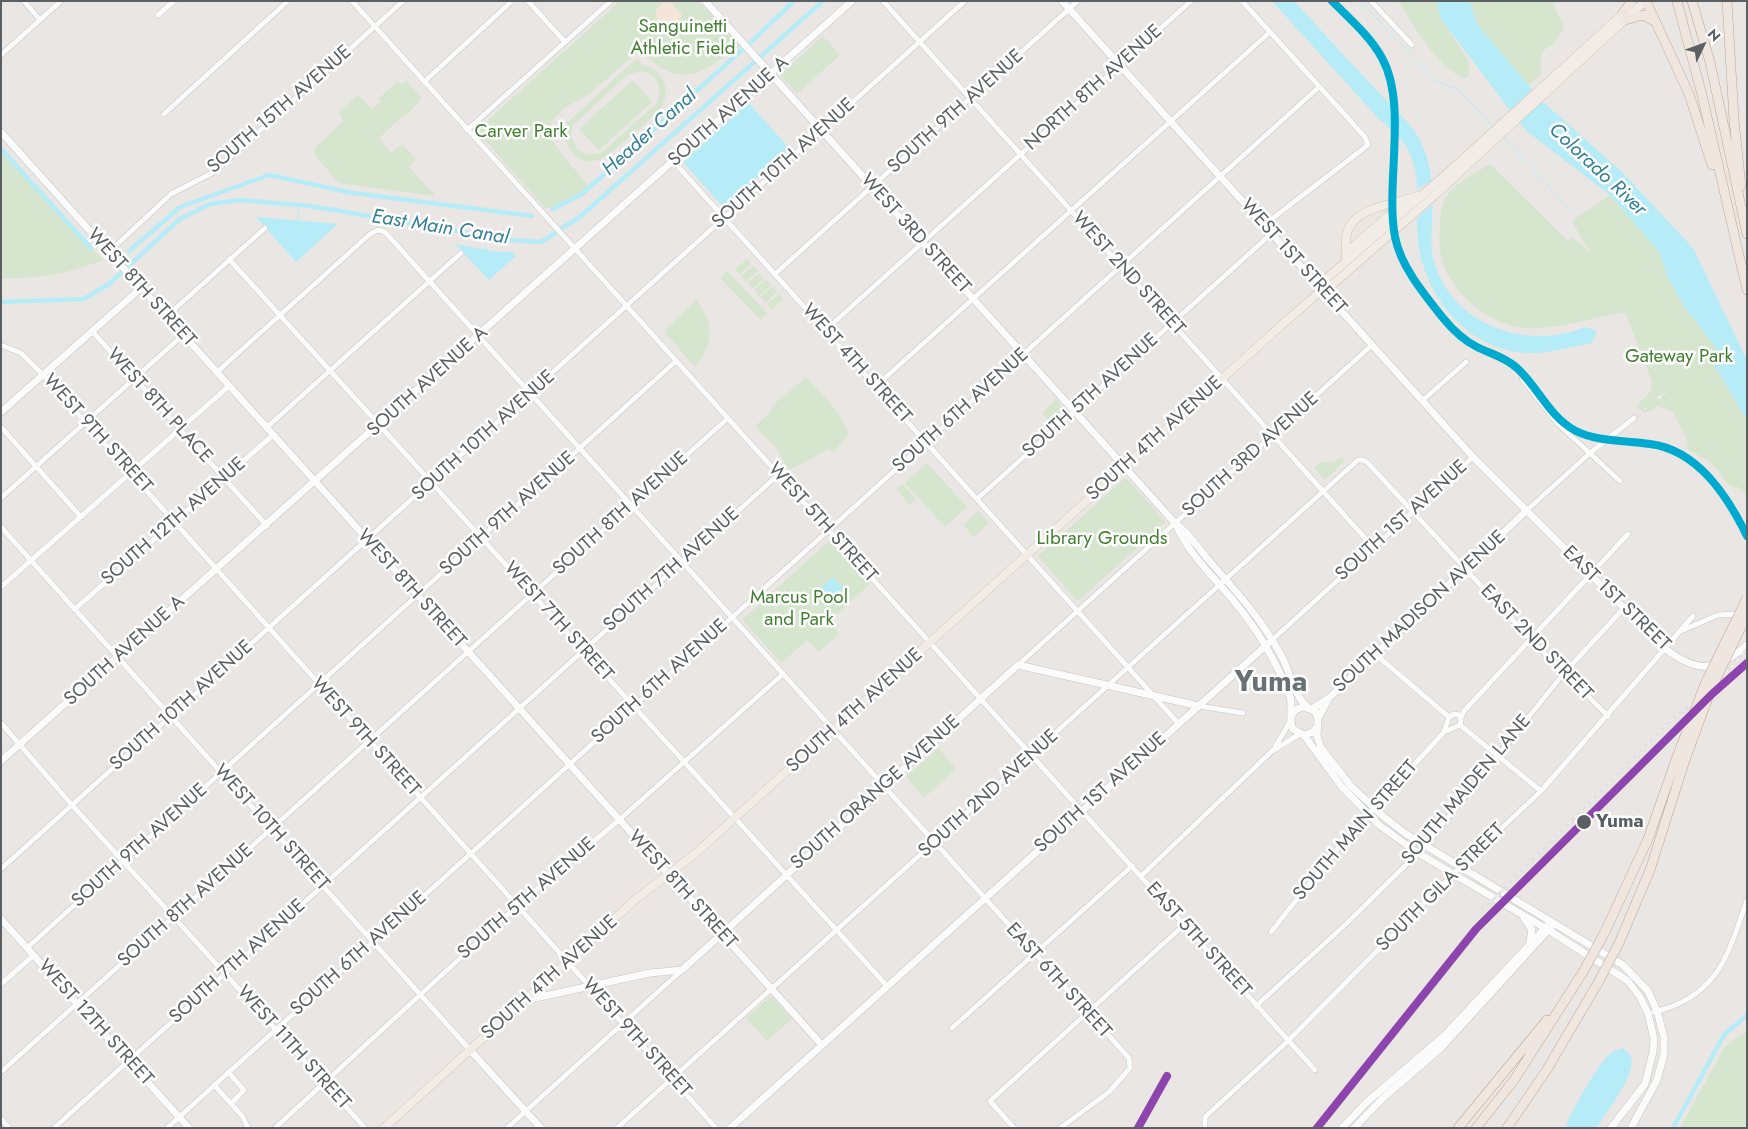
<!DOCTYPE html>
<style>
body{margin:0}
#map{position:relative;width:1748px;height:1129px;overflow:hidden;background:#eae6e3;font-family:Jost,sans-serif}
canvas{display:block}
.frame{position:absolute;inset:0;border:2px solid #595f62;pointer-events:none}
.north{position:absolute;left:1678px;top:20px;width:50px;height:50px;-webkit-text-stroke:4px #fff;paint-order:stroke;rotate:48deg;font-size:14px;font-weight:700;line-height:20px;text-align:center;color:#595f62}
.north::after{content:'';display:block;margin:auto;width:18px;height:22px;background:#595f62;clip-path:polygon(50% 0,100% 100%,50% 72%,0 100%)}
</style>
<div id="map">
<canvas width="1748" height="1129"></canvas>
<div class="frame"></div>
<div class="north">N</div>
</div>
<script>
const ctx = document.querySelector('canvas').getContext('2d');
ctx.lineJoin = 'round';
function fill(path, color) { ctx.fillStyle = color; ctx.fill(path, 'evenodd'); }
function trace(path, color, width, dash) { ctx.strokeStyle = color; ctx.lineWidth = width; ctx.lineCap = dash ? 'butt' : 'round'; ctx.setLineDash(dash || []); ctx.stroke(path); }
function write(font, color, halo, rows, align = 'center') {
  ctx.font = font + ' Jost,sans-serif'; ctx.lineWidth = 5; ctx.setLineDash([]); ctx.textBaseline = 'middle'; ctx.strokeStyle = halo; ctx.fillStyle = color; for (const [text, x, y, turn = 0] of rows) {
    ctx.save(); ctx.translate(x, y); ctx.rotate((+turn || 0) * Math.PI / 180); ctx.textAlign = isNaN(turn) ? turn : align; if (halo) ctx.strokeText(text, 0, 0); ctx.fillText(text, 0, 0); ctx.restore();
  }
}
fill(new Path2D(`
 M620 1H698L740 46C699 74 681 92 640 50L589 94 563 109 551 122V140L588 186 580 193 546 209 477 131 478 129Z
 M1398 1H1436L1441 19 1469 61V76L1465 78C1439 71 1413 23 1398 1Z
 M1469 1H1554C1554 22 1576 17 1552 46 1539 48 1541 63 1541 74L1529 85 1478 25Z
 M823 36 840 55 797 94 780 75Z
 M637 58 641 63 639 65C659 65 673 87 662 106 656 115 608 158 598 160 588 163 578 160 571 151 564 143 564 133 567 123ZM641 71C658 74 664 89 656 104L601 153 589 155 577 150 571 137 573 125 627 75Z
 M406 80 422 98 407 115H404L379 138 391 153 402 144 416 159 409 167 434 194V196L339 183 317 158 314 149 343 121 339 112 358 95 372 109 381 102 378 99 397 82 401 85Z
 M633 80 652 102 599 150 579 129Z
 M1 149 103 260C66 274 41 279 1 278Z
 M1490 164 1568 241 1573 237 1591 254 1572 221 1610 195 1659 252 1667 275 1681 302 1721 355 1713 363 1747 420V496L1737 486 1735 488C1724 483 1723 476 1716 468 1708 459 1698 455 1688 450L1685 444 1688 442 1673 412 1656 406 1654 410H1650L1645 413 1636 406 1650 392 1652 382 1625 312C1594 317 1553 331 1523 328 1490 324 1453 295 1443 263 1439 251 1439 238 1440 225 1441 216 1440 207 1445 199 1454 183 1475 174 1490 164Z
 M747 259 751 264 740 274 735 269Z
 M753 266 758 271 746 282 741 276Z
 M727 271 768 314 761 320 720 278Z
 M759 273 764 278 753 288 748 283Z
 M766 280 771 285 759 296 754 290Z
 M772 287 777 292 765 303 761 297Z
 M779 294 783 299 772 310 767 304Z
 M696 300C715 324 714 343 695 367L666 334V329Z
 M806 377C819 391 846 416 848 435L834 452 827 449 808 461 788 470 777 449 755 426 771 412 772 406Z
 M1056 399 1064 409 1050 422 1042 413Z
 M1341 457 1345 461 1325 480 1314 468 1321 462H1333Z
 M927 463 967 507 945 527 905 483Z
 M1124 479H1127L1166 522 1079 600H1076L1038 556Z
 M902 484 916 499 910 505 896 489Z
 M978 511 989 523 974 537 963 525Z
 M830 540 870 584 829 621 839 634 819 652 807 640 781 663 742 620Z
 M938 748 956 769 924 798 906 777Z
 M770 997H772L792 1019 767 1041 746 1018Z
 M1747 1030V1128H1680L1724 1048Z`), '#d6e5cd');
fill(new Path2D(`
 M665 1H669L682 15 668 34 655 18 656 10Z`), '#f3e5d7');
fill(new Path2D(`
 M1272 1H1294C1323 33 1352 64 1382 96 1393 108 1409 121 1417 135 1432 160 1434 191 1432 220 1432 232 1430 245 1433 257 1448 324 1526 352 1585 327L1597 331 1592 343C1574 346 1554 352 1536 353 1473 355 1425 301 1418 241 1415 214 1422 180 1410 154 1404 138 1390 129 1378 118Z
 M1436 1H1469L1478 25 1542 101 1622 172 1693 248 1747 360V420L1713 363 1721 355 1681 302 1667 275 1659 252 1610 195 1529 133 1519 122 1441 19Z
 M748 102 790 149 724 208 683 162Z
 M256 217 338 224 296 262Z
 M455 244 498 252H512L516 256 489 280Z
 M833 577 843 588 832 599 826 594 821 598 816 593Z
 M1623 1048C1625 1050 1630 1054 1631 1057 1637 1075 1605 1112 1597 1128H1565C1572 1110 1598 1063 1612 1052 1615 1050 1620 1049 1623 1048Z`), '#b5ecf7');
fill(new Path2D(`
 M1434 180 1435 202 1415 220 1414 191Z`), '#eae6e3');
trace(new Path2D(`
 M1360 1 1437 82 1459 90 1493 127
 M1503 137 1572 212
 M297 220 299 205
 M485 250 487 236`), '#b5ecf7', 1);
trace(new Path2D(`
 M751 42 794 1
 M1 149 91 248
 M553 209 582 194 742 50
 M129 251 180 207 269 175 353 193 532 216
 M1 302 84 299 109 284 180 219 210 204 240 200 310 206 509 240 541 242 581 216 823 1
 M1673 1128 1724 1035 1747 1015`), '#b5ecf7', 4.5);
const street = new Path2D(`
 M24 1 40 20
 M352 1 1315 1070
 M528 1 565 42
 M883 1 1373 547
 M1242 1 1365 137 1368 145 1264 225
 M1371 1 1412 45
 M158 15 174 1
 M1 55 61 1
 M424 82 512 1
 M164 114 288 1
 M467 130 611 1
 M674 162 1178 723
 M109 252 171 194 212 173 221 166 403 1
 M229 259 887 986
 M775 274 1078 1
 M167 316 265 228
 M824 327 830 326 1191 1
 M92 331 267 526
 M1 345 21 353 43 375 716 1128
 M217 372 370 234 378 230 385 232 1129 1058 1130 1068 1109 1092 1060 1128
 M1522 379 1557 423 1620 481
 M876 386 1270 32
 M1422 401 1466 362
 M1 427 81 517
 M266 428 461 253
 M1 498 183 335
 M977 499 1271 234
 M1526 511 1590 453 1634 418
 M1 527 470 1050
 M1 587 229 386
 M75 609 273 435
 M1681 631 1718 615 1739 614
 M1272 640 1473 457
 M1375 654 1449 717
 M1018 665 1372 345
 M1199 706 1243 713
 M1461 718 1464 711 1628 534
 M1 723 72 805 365 1128
 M1460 725 1541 791
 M1275 747 1291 720
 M1 869 965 1
 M1141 876 1272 751 1300 734
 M1271 932 1332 855 1444 732 1449 717 1454 714 1459 715 1461 720 1460 725 1444 732
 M27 948 676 361
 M1 984 34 955
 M1256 1006 1346 924 1425 846 1564 673 1625 607
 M1654 1012C1718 997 1728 955 1747 900
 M952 1028 1132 866
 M1 1072 728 418
 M228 1072 244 1090 231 1104
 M214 1085 243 1117 248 1128
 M1 1119 9 1128
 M54 1128 778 475
 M167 1128 1319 87
 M275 1128 517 906 619 820 783 674
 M507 1128 681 971
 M617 1128 1358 460H1363L1367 462 1531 640 1608 716
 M1014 1128 990 1101 1184 925
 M1205 1128V1117L1288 1041 1453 874 1541 791 1693 616`);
const secondary = new Path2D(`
 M705 1 1175 523C1188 532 1196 545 1206 557 1234 589 1261 618 1281 655 1290 672 1293 693 1307 707
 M1062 1 1473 457 1664 648C1698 674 1716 672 1747 645
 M1 132 822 1045
 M1 412 141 288
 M1175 523C1187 552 1214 577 1233 600 1258 630 1276 661 1290 696 1293 707 1288 719 1293 729L1304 735 1313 732 1317 727
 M1312 709 1329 698 1526 511
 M1291 717 1295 710 1303 707 1315 711 1318 719 1317 736 1321 748 1351 786 1384 817 1406 834 1623 965 1648 991 1657 1011 1664 1037V1054L1657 1080 1631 1128
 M1318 719 1329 698
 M1303 734 1342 787 1379 825 1418 853 1550 931 1628 981 1640 997 1648 1013 1654 1039 1653 1052 1645 1084 1611 1128
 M1 761 852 1
 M1524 918 1532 930 1530 942
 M1 919 189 1128
 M526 1000 650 973 682 970 1018 665 1199 706
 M470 1050 541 1128
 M730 1128 1272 640
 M1342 1128 1367 1102 1445 1035 1548 925
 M1354 1128 1383 1098 1442 1047 1551 927`);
const primary = new Path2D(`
 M1347 252 1407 199
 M1346 261C1347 253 1345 246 1346 238 1350 205 1397 205 1417 196
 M1322 290 1327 278 1443 177 1625 12
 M384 1128 636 899 696 853 1285 322 1322 290 1332 285 1436 194 1645 1`);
const highway = new Path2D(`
 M1646 1 1689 94 1712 165
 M1677 1 1702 95 1747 290
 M1692 1 1710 62 1747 234
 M1727 1 1734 120 1741 186
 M1622 14 1632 1
 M1625 20 1643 15 1654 21
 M1604 934 1648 839 1677 757
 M1619 943 1650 870 1685 760
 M1458 1128 1547 1020
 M1476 1128 1514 1080 1583 972
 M1507 1128 1546 1071 1599 981`);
trace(street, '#c6c5c5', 6);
trace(secondary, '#c5c5c5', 8);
trace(primary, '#d3c0b0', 9);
trace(highway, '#c1a590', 10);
trace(street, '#fcfbfb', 5);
trace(secondary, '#fcfbfb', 7);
trace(primary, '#f2ece6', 8);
trace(highway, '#eee6df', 9);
const rail = new Path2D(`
 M1332 1C1350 19 1370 36 1382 58 1408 105 1385 184 1395 237 1401 267 1424 294 1443 318 1452 329 1463 340 1477 347 1491 354 1505 357 1517 368 1538 387 1549 417 1576 431 1598 442 1625 440 1650 444 1698 450 1728 497 1747 536
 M1658 398 1665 393
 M1645 409 1646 408
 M1701 694 1735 664 1747 649
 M1484 909 1668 723 1708 691
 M1138 1128 1167 1076`);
trace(rail, '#e1e1e0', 3);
trace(rail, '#fff', 1, [4]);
const highwayBridge = new Path2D(`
 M1677 757 1705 684 1747 598
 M1685 760 1712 687 1747 615
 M1583 972 1604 934
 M1599 981 1619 943`);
trace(highwayBridge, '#c1a590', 10, []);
trace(highwayBridge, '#eee6df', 9);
trace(new Path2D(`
 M1332 1C1350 19 1370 36 1382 58 1408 105 1385 184 1395 237 1401 267 1424 294 1443 318 1452 329 1463 340 1477 347 1491 354 1505 357 1517 368 1538 387 1549 417 1576 431 1598 442 1625 440 1650 444 1698 450 1728 497 1747 536`), '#00a9ce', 8);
trace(new Path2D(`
 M1138 1128 1167 1076
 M1317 1128 1476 929 1712 694 1747 663`), '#8e44ad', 8);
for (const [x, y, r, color] of [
 [1584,822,8,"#595f62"]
]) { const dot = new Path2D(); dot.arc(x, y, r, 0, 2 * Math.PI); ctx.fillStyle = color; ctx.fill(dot); trace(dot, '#fff', 2); }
write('19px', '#428131', '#fff', [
 ["Sanguinetti",683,27],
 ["Athletic Field",683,49],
 ["Carver Park",521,132],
 ["Gateway Park",1679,357],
 ["Library Grounds",1102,539],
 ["Marcus Pool",799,598],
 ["and Park",799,620]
]);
write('19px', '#595f62', '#fff', [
 ["NORTH 8TH AVENUE",1094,88,-42],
 ["SOUTH 15TH AVENUE",280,110,-41],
 ["SOUTH AVENUE A",729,112,-42],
 ["SOUTH 9TH AVENUE",956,112,-42],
 ["SOUTH 10TH AVENUE",784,164,-42],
 ["WEST 3RD STREET",915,234,48],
 ["WEST 1ST STREET",1293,257,48],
 ["WEST 2ND STREET",1128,274,48],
 ["WEST 8TH STREET",141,288,48],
 ["WEST 4TH STREET",856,364,48],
 ["SOUTH AVENUE A",428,382,-42],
 ["SOUTH 5TH AVENUE",1091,396,-42],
 ["WEST 8TH PLACE",159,406,48],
 ["SOUTH 6TH AVENUE",961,411,-42],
 ["WEST 9TH STREET",97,434,48],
 ["SOUTH 10TH AVENUE",484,436,-42],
 ["SOUTH 4TH AVENUE",1155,439,-42],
 ["SOUTH 3RD AVENUE",1251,455,-42],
 ["SOUTH 9TH AVENUE",508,514,-42],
 ["SOUTH 8TH AVENUE",621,514,-42],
 ["SOUTH 1ST AVENUE",1402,521,-42],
 ["SOUTH 12TH AVENUE",174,522,-41],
 ["WEST 5TH STREET",822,523,48],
 ["SOUTH 7TH AVENUE",672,570,-42],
 ["WEST 8TH STREET",411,589,48],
 ["EAST 1ST STREET",1616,599,44],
 ["SOUTH MADISON AVENUE",1420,612,-43],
 ["WEST 7TH STREET",558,622,48],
 ["EAST 2ND STREET",1536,643,46],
 ["SOUTH AVENUE A",125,651,-42],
 ["SOUTH 6TH AVENUE",660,682,-42],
 ["SOUTH 10TH AVENUE",182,706,-42],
 ["SOUTH 4TH AVENUE",855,711,-42],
 ["WEST 9TH STREET",365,737,48],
 ["SOUTH MAIDEN LANE",1467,790,-50],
 ["SOUTH ORANGE AVENUE",876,793,-42],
 ["SOUTH 1ST AVENUE",1101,793,-42],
 ["SOUTH 2ND AVENUE",989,794,-42],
 ["WEST 10TH STREET",271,828,48],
 ["SOUTH MAIN STREET",1356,831,-49],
 ["SOUTH 9TH AVENUE",140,846,-42],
 ["SOUTH GILA STREET",1441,888,-45],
 ["WEST 8TH STREET",682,890,48],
 ["SOUTH 5TH AVENUE",527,899,-41],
 ["SOUTH 8TH AVENUE",186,906,-42],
 ["EAST 5TH STREET",1198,940,48],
 ["SOUTH 6TH AVENUE",359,954,-42],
 ["SOUTH 7TH AVENUE",238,962,-42],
 ["SOUTH 4TH AVENUE",550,978,-42],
 ["EAST 6TH STREET",1058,981,48],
 ["WEST 12TH STREET",95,1023,48],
 ["WEST 9TH STREET",636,1038,48],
 ["WEST 11TH STREET",293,1048,48]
]);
write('bold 19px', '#595f62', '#fff', [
 ["Yuma",1596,822]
], 'left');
write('italic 20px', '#327f98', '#fff', [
 ["Header Canal",650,133,-42],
 ["Colorado River",1597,170,43],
 ["East Main Canal",440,228,9]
]);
write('bold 29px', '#6a7174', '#fff', [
 ["Yuma",1271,684]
]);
</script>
